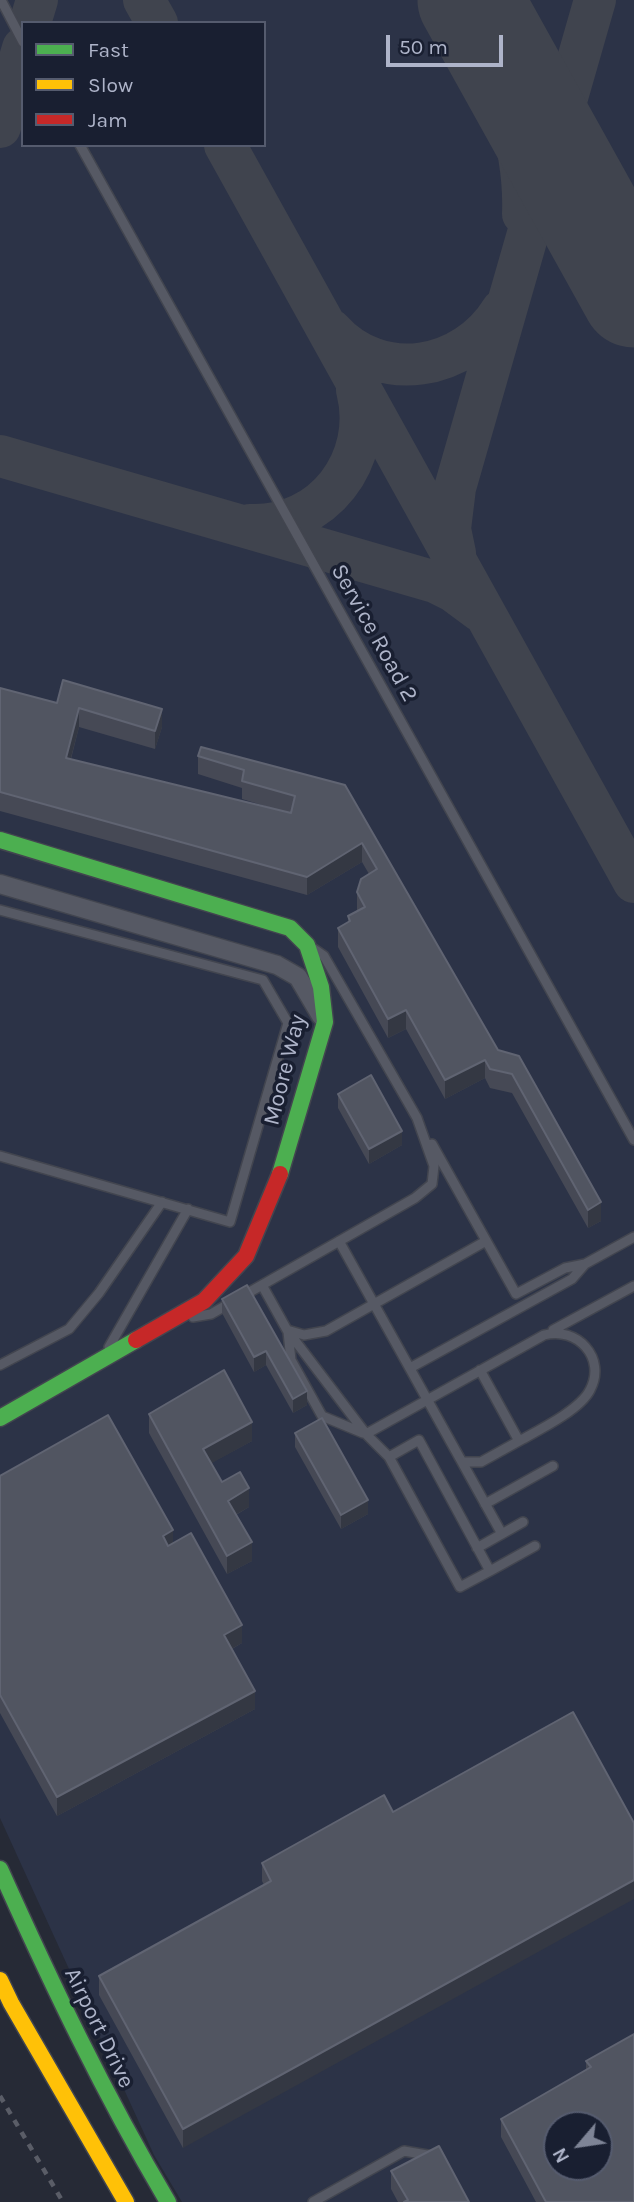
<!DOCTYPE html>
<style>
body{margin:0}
#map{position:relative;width:634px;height:2202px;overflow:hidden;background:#262a36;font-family:Karla,sans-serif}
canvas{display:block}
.legend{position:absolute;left:21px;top:21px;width:245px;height:126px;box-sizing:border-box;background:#191f31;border:2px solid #555b6e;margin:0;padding:9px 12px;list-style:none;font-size:21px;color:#aeb4c9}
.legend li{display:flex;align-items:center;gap:14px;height:35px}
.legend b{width:35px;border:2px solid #555b6e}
.north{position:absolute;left:543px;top:2111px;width:70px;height:70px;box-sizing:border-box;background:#191f31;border:2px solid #555b6e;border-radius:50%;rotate:241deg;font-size:19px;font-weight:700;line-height:28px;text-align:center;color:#aeb4c9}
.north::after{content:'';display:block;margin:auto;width:24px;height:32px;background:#7e8496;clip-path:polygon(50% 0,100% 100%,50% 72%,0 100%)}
.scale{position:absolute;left:386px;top:35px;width:117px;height:32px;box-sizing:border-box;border:4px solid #aeb4c9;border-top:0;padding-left:9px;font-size:21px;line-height:24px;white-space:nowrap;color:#aeb4c9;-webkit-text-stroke:5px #191f31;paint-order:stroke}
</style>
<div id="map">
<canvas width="634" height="2202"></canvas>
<ul class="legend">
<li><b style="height:9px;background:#4caf50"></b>Fast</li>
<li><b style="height:9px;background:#ffc107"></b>Slow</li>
<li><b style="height:9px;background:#c62828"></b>Jam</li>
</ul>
<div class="north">N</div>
<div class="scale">50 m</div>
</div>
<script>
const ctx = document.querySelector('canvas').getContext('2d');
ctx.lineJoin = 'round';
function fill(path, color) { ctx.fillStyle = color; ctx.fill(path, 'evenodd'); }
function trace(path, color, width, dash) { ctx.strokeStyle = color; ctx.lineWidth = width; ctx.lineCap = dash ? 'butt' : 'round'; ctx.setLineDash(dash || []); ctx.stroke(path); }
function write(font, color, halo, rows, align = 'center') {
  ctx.font = font + ' Karla,sans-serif'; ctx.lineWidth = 7; ctx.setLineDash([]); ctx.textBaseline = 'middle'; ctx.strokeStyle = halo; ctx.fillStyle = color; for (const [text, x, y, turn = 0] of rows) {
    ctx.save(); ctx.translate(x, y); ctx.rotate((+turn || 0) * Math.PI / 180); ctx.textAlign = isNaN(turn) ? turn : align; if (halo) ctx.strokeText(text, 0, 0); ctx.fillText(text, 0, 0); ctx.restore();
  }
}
fill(new Path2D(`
 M0 0H634V2202H182L154 2155 0 1818ZM23 23H264V145H23ZM557 2125H599V2167H557Z`), '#2c3347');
trace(new Path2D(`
 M144 0 157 23
 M467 0C495 68 526 139 523 214
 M30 23 37 0
 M567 117 571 158 589 214
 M0 127 23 48
 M225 145 634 882
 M331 330C381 386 465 370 502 310
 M0 456 435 582 453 591 480 611
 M250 525C323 528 375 460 357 390
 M455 553 450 529 455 488 595 0`), '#40444e', 42);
trace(new Path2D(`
 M470 0 634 295`), '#40444e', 105);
const lane = new Path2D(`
 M1 0 23 42
 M80 145 634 1140
 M0 910 263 980 288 1023 230 1222 0 1156
 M432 1144 516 1294 565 1268 585 1264 634 1237
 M339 1241 502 1534
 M262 1285 287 1330 366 1434 389 1457 460 1587 490 1571 419 1440 389 1457
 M193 1317 211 1314 415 1198 432 1184 434 1166 417 1118 324 956 314 949
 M287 1330 304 1335 326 1331 486 1241
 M553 1330 634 1286
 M288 1332 291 1360 322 1416 363 1433
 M109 1347 188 1209
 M0 1365 69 1329 99 1293 162 1202
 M410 1368 572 1279 585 1264
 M366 1434 544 1335C577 1326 607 1358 590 1390 580 1410 539 1430 519 1441
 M462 1462H481L519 1441 480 1370
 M485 1504 553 1466
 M477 1548 523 1522
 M490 1571 535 1546
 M313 2202 404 2151 433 2156`);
const street = new Path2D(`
 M0 884 277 965 298 977 321 1016`);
const fast = new Path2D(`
 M0 840 290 928 307 945 321 987 325 1022 280 1174
 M0 1418 136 1340
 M0 1869C51 1983 104 2094 168 2202`);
const slow = new Path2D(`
 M0 1980 11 2003 126 2202`);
const jam = new Path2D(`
 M136 1340 204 1301 246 1256 280 1174`);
trace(lane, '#42454f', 12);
trace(street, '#42454f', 21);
trace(fast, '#42454f', 19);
trace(slow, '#42454f', 19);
trace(jam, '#42454f', 19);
trace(lane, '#565964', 9);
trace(street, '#565964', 18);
trace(fast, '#4caf50', 16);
trace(slow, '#ffc107', 16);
trace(jam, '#c62828', 16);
trace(new Path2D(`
 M0 2096 63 2202`), '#5a5d67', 4.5, [7, 7]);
fill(new Path2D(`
 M0 688 57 703 162 727 155 749 79 727 71 759 275 809 242 799V788L198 774V756L345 785 498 1050 601 1221 588 1228 512 1093 490 1088 485 1078 445 1099 406 1029 388 1038 338 947V928L348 923V916L357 911V892L369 874 362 862 307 895 0 811Z
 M338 1094 402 1145 369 1164 338 1108Z
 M247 1285 307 1405 293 1413 266 1365 254 1372 222 1313V1299Z
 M149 1414 252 1441 211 1463 222 1482 249 1507 236 1515 252 1561 227 1574 149 1433Z
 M295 1433 368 1514 341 1529 295 1447Z
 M0 1476 173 1543 242 1643 232 1649 255 1709 57 1816 0 1713Z
 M393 1812 183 2148 99 1995V1976L264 1885 262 1881V1863Z
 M634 2034V2202H536L501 2137V2119L586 2070V2061Z
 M391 2171 469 2202H398L391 2189Z`), '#464955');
fill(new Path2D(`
 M79 708V727L66 776V758Z
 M162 709V727L155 749V731Z
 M362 843V862L307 895V877Z
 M406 1010V1029L388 1038V1019Z
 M485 1060V1078L445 1099V1080Z
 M402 1131V1145L369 1164V1149Z
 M601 1202V1221L588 1228V1210Z
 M266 1351V1365L254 1372V1357Z
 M307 1391V1405L293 1413V1399Z
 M252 1422V1441L203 1468V1449Z
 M249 1488V1507L228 1519V1501Z
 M368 1500V1514L341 1529V1515Z
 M173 1530V1548L163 1554V1536Z
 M252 1542V1561L227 1574V1556Z
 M242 1625V1643L224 1653V1635Z
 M255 1691V1709L57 1816V1797Z
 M634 1880V1899L183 2148V2129Z`), '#343843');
const building = new Path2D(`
 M63 680 162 709 155 731 79 708 66 758 291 813 295 796 242 781 244 770 198 756 201 747 345 785 498 1050 519 1056 601 1202 588 1210 512 1074 490 1069 485 1060 445 1080 406 1010 388 1019 338 928 350 921 348 916 365 907 357 892 361 879 377 869 362 843 307 877 0 792V688L57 703Z
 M371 1075 402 1131 369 1149 338 1094Z
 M247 1285 307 1391 293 1399 266 1351 254 1357 222 1299Z
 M224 1370 252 1422 203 1449 222 1482 240 1472 249 1488 228 1501 252 1542 227 1556 149 1414Z
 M108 1415 173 1530 163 1536 168 1546 191 1533 242 1625 224 1635 255 1691 57 1797 0 1695V1476Z
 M322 1418 368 1500 341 1515 295 1433Z
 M573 1712 634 1823V1880L183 2129 99 1976 271 1881 262 1863 384 1795 393 1812Z
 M634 2034V2202H546L501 2119 591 2067 586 2061ZM557 2125H599V2167H557Z
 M439 2146 469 2202H404L408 2200 391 2171Z`);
fill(building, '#515561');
trace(building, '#606472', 2);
write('23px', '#aeb4c9', '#191f31', [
 ["Service Road 2",374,633,61],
 ["Moore Way",285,1070,-76],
 ["Airport Drive",99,2028,64]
]);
</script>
